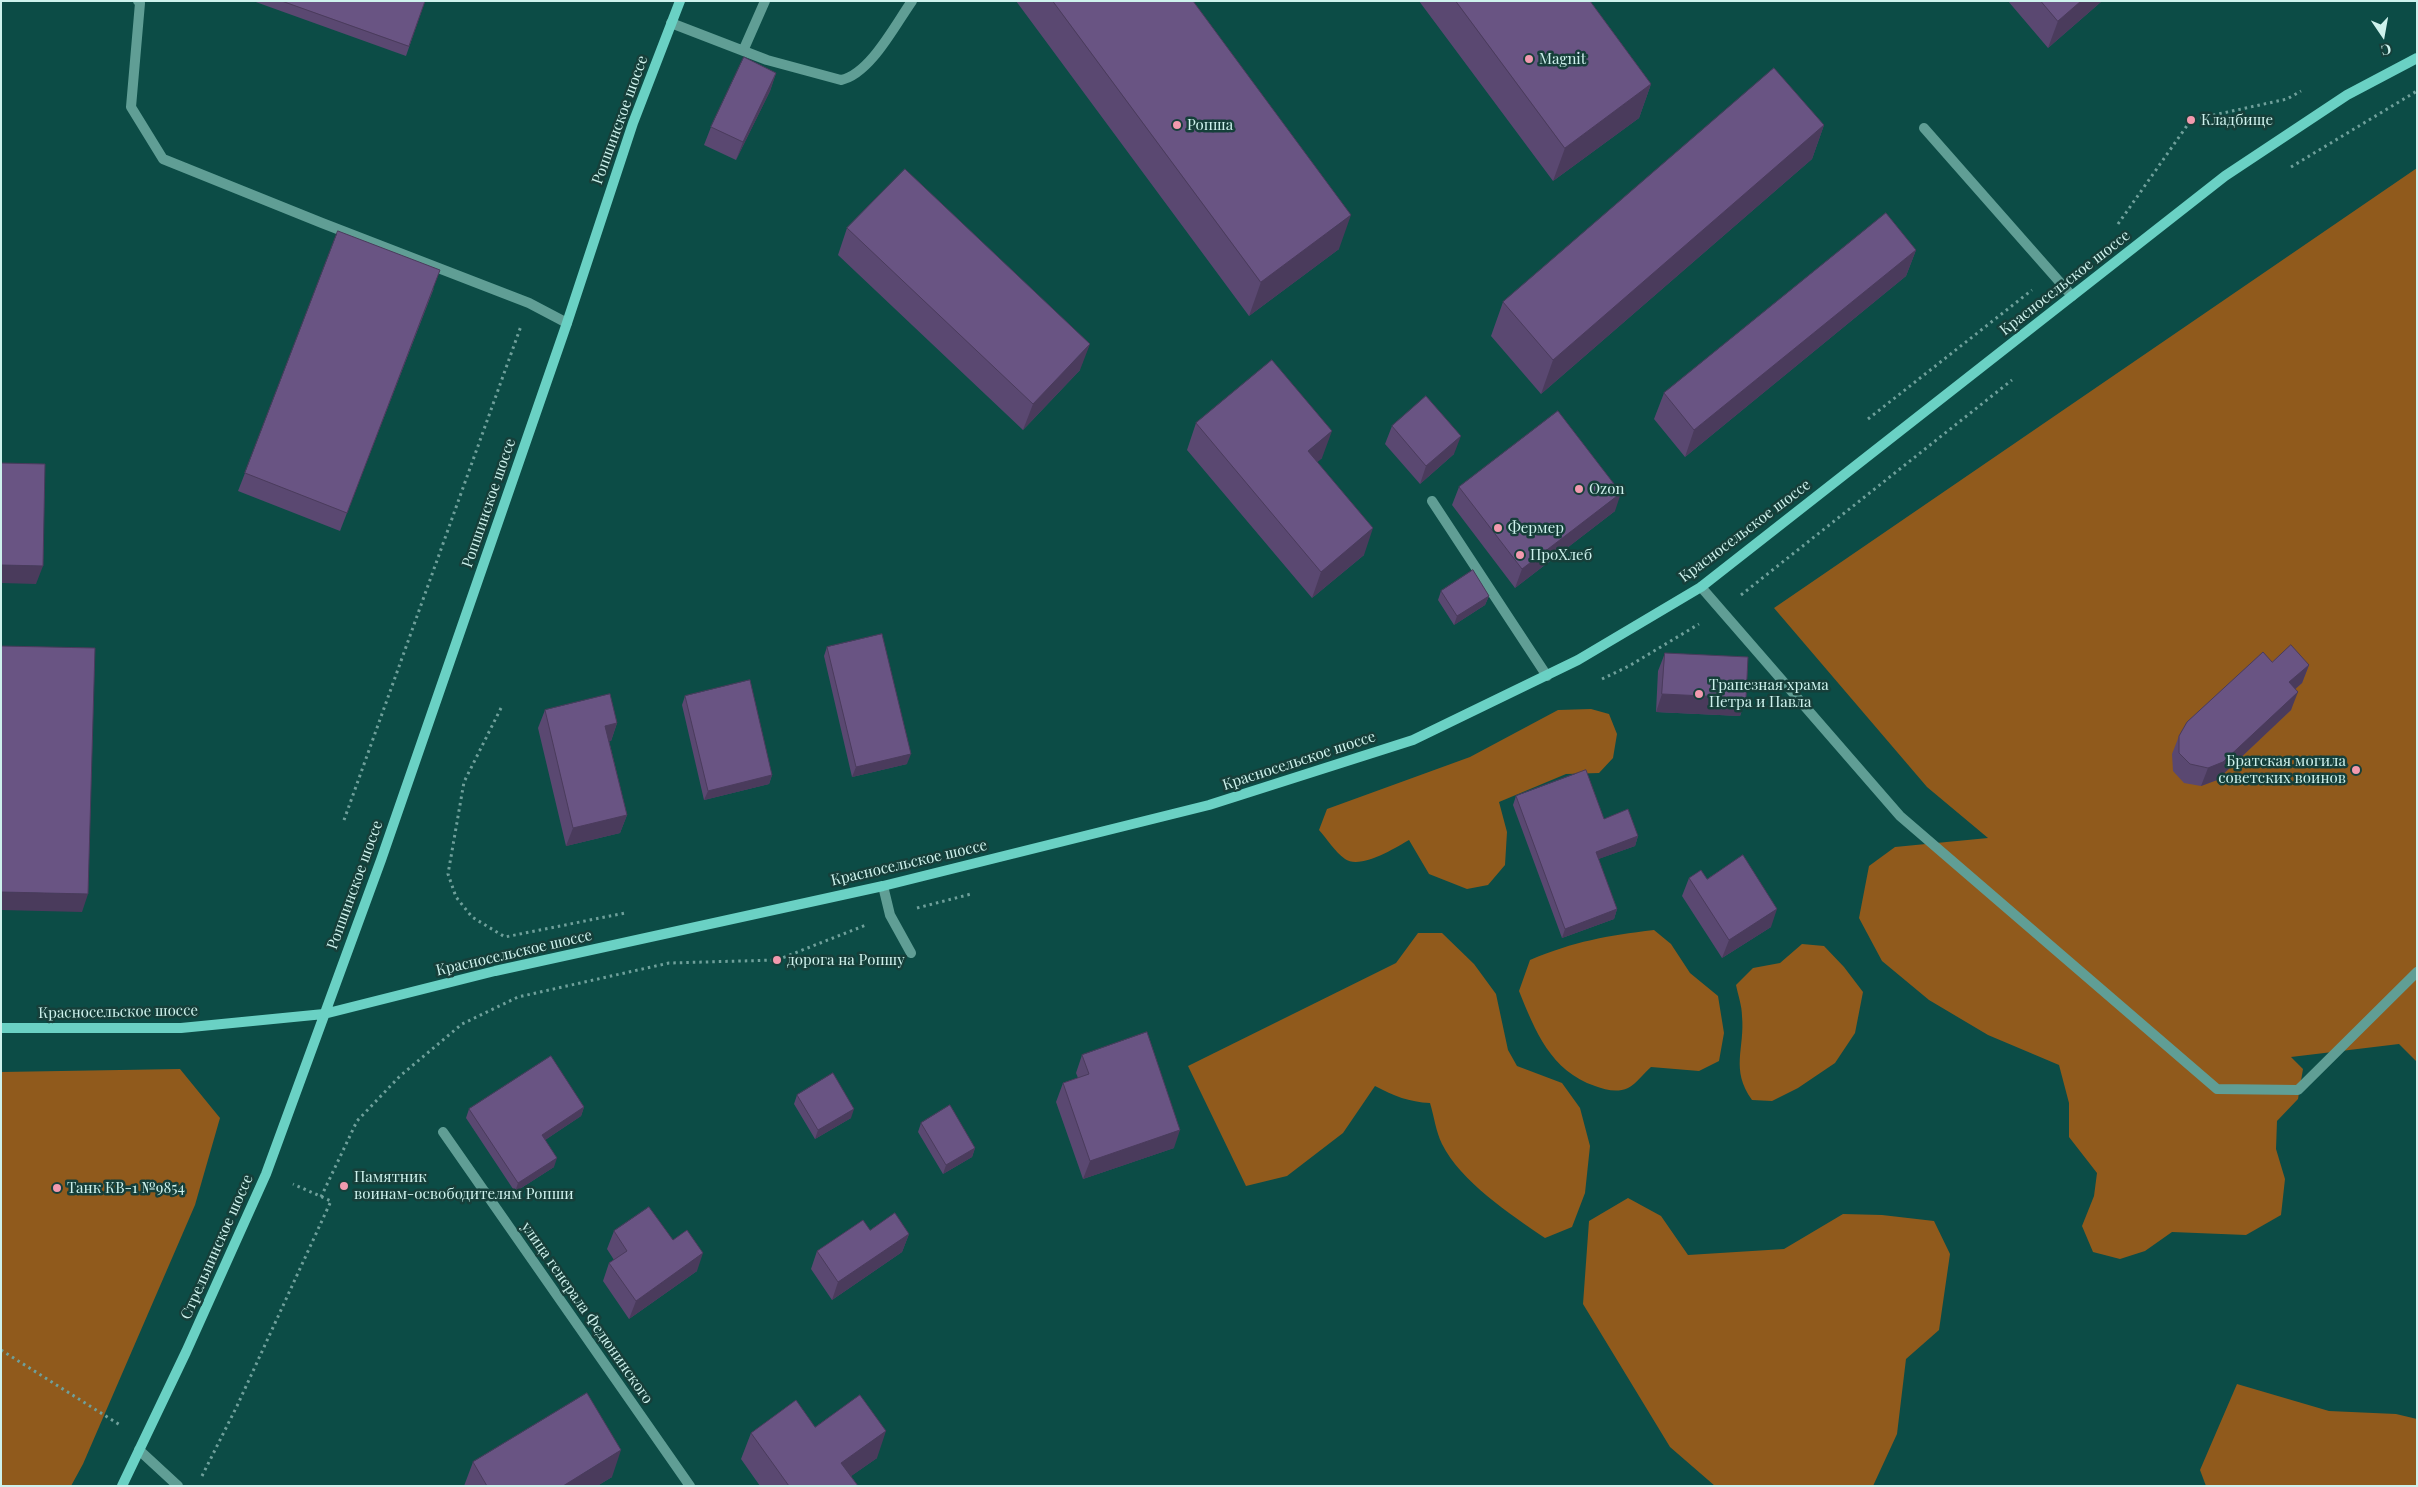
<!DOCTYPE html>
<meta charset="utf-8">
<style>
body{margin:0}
#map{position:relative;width:2418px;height:1487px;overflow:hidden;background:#0c4c46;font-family:"Playfair Display",serif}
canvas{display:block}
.frame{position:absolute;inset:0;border:2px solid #cef2ed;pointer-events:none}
.north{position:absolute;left:2358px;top:10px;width:50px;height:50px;-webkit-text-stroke:4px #163f3a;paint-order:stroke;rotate:168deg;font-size:14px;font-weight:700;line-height:20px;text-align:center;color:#cef2ed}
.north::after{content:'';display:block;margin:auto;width:18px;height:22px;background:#cef2ed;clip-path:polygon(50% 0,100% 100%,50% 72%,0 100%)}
</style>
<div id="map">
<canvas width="2418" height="1487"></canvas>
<div class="frame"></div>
<div class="north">С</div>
</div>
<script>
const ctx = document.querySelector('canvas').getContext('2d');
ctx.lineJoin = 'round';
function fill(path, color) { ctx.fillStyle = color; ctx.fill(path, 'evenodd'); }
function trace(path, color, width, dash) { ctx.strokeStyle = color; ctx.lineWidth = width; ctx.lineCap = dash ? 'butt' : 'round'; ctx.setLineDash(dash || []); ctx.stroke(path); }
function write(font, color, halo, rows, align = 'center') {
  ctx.font = font + ' "Playfair Display",serif'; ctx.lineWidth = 5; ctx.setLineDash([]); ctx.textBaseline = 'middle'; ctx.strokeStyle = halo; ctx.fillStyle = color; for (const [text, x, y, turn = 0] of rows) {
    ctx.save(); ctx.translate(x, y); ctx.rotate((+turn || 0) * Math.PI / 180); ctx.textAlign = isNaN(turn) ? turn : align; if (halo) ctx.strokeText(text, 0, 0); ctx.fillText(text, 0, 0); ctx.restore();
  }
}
fill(new Path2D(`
 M2417 168V1062L2399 1044 2291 1057 2303 1069 2298 1099 2277 1121 2276 1149 2285 1179 2281 1215 2246 1235 2172 1232 2145 1251 2120 1259 2093 1252 2082 1226 2094 1196 2097 1173 2069 1137V1103L2059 1065 1988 1035 1929 1000 1882 961 1859 918 1869 866 1895 847 1988 838 1927 787 1774 608Z
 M1591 709 1609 714 1617 734 1613 758 1599 773 1566 774 1499 802 1507 832 1505 865 1488 885 1467 889 1429 874 1409 840C1395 848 1360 870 1345 859 1335 852 1327 839 1319 830L1327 809 1470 757 1558 710Z
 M1654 930 1671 944 1690 973 1718 996 1724 1033 1719 1061 1699 1071 1651 1067C1644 1073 1636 1084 1628 1088 1617 1093 1606 1090 1595 1086 1551 1071 1535 1031 1519 991L1530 960C1575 941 1606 936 1654 930Z
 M1418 933H1442L1474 964 1496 994 1508 1050 1517 1066 1562 1083 1580 1108 1590 1146 1585 1193 1572 1227 1545 1238C1510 1214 1461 1182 1442 1144 1436 1132 1434 1116 1430 1103 1409 1102 1394 1096 1375 1086L1343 1133 1287 1176 1246 1186 1188 1066 1396 963Z
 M1802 944 1824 946 1844 967 1863 992 1855 1033 1835 1063 1798 1088 1772 1101 1752 1100C1730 1069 1745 1049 1742 1016 1742 1006 1738 995 1736 985L1753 968 1780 963Z
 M180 1069 220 1118 195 1205 83 1464 71 1486H1V1072Z
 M1628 1198 1661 1216 1688 1255 1784 1249 1843 1214 1882 1215 1934 1221 1950 1254 1939 1330 1906 1359 1897 1434 1873 1486H1715L1670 1447 1583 1304 1589 1221Z
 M2237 1384 2329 1411 2396 1414 2417 1419V1486H2206L2200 1470Z`), '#905a1c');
trace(new Path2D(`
 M2291 167 2417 91
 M2118 224 2191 120 2287 99 2301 91
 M1868 419 2032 290
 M1741 595 2012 380
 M1602 679 1629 666 1699 624
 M501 708 464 782 448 874 456 897 472 917 505 937 625 913
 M344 820 521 326
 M917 908 971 894
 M321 1197 357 1121 400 1076 462 1024 518 997 669 963 777 960 866 925
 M1 1350 120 1425
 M202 1476 237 1406 331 1201 293 1184`), '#6fa09b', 3, [2.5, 4]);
trace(new Path2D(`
 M138 1 140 3 131 107 163 159 322 223 529 303 567 323
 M671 23 767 60 841 80C870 74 895 25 912 1
 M743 51 765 1
 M1924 128 2072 296
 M1432 501 1547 676
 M1701 587 1900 816 2217 1089 2298 1090 2417 972
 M883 886 890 915 911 953`), '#609e95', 10);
trace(new Path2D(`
 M443 1132 690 1486
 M139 1450 178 1486`), '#609e95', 10);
trace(new Path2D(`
 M1 1028H181L324 1014 495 971 883 886 1209 805 1413 740 1578 660 1701 587 2225 176 2347 95 2417 58
 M122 1486 186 1352 266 1174 381 860 567 323 633 123 680 1`), '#6ad1c4', 10);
fill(new Path2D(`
 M253 1H425L406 56Z
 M1016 1H1193L1339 249 1249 316Z
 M1419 1H1590L1651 84 1639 118 1553 181Z
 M2008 1H2102L2048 48Z
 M776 73 770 91 736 160 704 145 711 127Z
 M1824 125 1812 159 1541 394 1491 336 1503 302Z
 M847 228 1080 370 1023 430 838 255Z
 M1916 250 1906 276 1685 457 1654 419 1664 393Z
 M434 288 340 531 238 491 245 473Z
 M1196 423 1322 458 1317 462 1364 555 1312 598 1187 450Z
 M1392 426 1454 454 1420 484 1385 444Z
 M1459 487 1615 511 1515 588 1452 505Z
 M1441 591 1489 596 1485 605 1454 625 1438 600Z
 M827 647 907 764 852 777 824 656Z
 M1665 653 1746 698 1740 716 1656 712 1658 671Z
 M2272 662 2309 665 2302 683 2295 689 2291 710 2217 780 2201 786 2184 783 2173 771 2172 754 2179 736Z
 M685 696 772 775 769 784 704 800 682 705Z
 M545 710 617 723 611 741H609L627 815 620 833 566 846 538 728Z
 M1516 796 1604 819 1638 836 1635 846 1598 859 1617 909 1614 919 1562 938 1513 805Z
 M1689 878 1707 879 1771 927 1722 958 1682 896Z
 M1082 1055 1174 1148 1083 1179 1056 1102 1063 1083 1078 1078 1076 1073Z
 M797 1095 851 1118 815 1139 794 1104Z
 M584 1107 581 1116 545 1140 554 1167 515 1192 466 1118 469 1109Z
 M921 1123 975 1148 972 1157 943 1174 918 1132Z
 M870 1230 909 1234 902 1252 832 1300 811 1269 817 1251Z
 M614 1231 673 1240 697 1271 629 1319 603 1281 609 1263 614 1260 607 1249Z
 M815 1427 877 1458 851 1476 858 1486H760L741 1459 751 1433Z
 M473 1462 612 1477 597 1486H464Z`), '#5a4871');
fill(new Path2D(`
 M2081 1H2102L2048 48 2058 21Z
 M776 73 770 91 736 160 743 142Z
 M1651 84 1639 118 1553 181 1565 148Z
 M1824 125 1812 159 1541 394 1553 360Z
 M1351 215 1339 249 1249 316 1261 282Z
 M1916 250 1906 276 1685 457 1694 430Z
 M1090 344 1080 370 1023 430 1033 404Z
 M1332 431 1322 458 1299 478 1308 451Z
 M1461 436 1454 454 1420 484 1426 466Z
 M1621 493 1615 511 1515 588 1522 569Z
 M1373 528 1364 555 1312 598 1321 572Z
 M1 565 43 566 36 584 1 583Z
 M1489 596 1485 605 1454 625 1457 616Z
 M2309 665 2302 683 2283 700 2289 682Z
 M2298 692 2291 710 2217 780 2201 786 2208 768Z
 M1662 694 1746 698 1740 716 1656 712Z
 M617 723 611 741 599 744 605 726Z
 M911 754 907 764 852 777 856 767Z
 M772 775 769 784 704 800 708 791Z
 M627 815 620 833 566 846 573 828Z
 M1638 836 1635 846 1593 861 1596 852Z
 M1 892 88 894 82 912 1 910Z
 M1617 909 1614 919 1562 938 1565 929Z
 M1777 909 1771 927 1722 958 1729 940Z
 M584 1107 581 1116 539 1144 542 1135Z
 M854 1109 851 1118 815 1139 818 1130Z
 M1180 1130 1174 1148 1083 1179 1090 1161Z
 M975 1148 972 1157 943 1174 946 1165Z
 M557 1158 554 1167 515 1192 518 1183Z
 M909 1234 902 1252 832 1300 838 1282Z
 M703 1253 697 1271 629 1319 636 1301Z
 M886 1431 877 1458 837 1486 841 1463Z
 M621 1450 612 1477 597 1486H563Z`), '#4a3b5c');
const building = new Path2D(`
 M282 1H425L409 46Z
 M1053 1H1193L1351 215 1261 282Z
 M1456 1H1590L1651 84 1565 148Z
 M2041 1H2081L2058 21Z
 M744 57 776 73 743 142 711 127Z
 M1774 68 1824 125 1553 360 1503 302Z
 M905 169 1090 344 1033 404 847 228Z
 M1886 213 1916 250 1694 430 1664 393Z
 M338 231 440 270 347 513 245 473Z
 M1272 360 1332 431 1308 451 1373 528 1321 572 1196 423Z
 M1426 396 1461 436 1426 466 1392 426Z
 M1558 411 1621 493 1522 569 1459 487Z
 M1 463 45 464 43 566 1 565Z
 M1473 570 1489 596 1457 616 1441 591Z
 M882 634 911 754 856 767 827 647Z
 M2291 645 2309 665 2289 682 2298 692 2223 762 2208 768 2190 764 2179 753V736L2187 722 2263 652 2272 662Z
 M1 646 95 648 88 894 1 892Z
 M1665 653 1748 657 1746 698 1662 694Z
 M750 680 772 775 708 791 685 696Z
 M610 694 617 723 605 726 627 815 573 828 545 710Z
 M1586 770 1604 819 1628 809 1638 836 1596 852 1617 909 1565 929 1516 796Z
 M1743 855 1777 909 1729 940 1689 878 1701 870 1707 879Z
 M1147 1032 1180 1130 1090 1161 1063 1083 1089 1074 1082 1055Z
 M551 1056 584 1107 542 1135 557 1158 518 1183 469 1109Z
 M833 1073 854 1109 818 1130 797 1095Z
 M950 1105 975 1148 946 1165 921 1123Z
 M649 1207 673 1240 687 1230 703 1253 636 1301 609 1263 627 1251 614 1231Z
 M895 1213 909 1234 838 1282 817 1251 863 1220 870 1230Z
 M587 1393 621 1450 563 1486H487L473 1462Z
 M860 1395 886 1431 841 1463 858 1486H789L751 1433 796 1400 815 1427Z`);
fill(building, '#695483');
trace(building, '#4a3b5c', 1);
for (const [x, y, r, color] of [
 [1529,59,5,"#f29aae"],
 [2191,120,5,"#f29aae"],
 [1177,125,5,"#f29aae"],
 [1579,489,5,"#f29aae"],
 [1498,528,5,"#f29aae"],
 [1520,555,5,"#f29aae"],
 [1699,694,5,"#f29aae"],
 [2356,770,5,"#f29aae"],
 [777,960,5,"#f29aae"],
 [344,1186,5,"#f29aae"],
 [57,1188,5,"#f29aae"]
]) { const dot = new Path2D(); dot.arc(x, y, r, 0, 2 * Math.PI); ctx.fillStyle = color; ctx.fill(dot); trace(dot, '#163f3a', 2); }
write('15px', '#cef2ed', '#163f3a', [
 ["Magnit",1539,59],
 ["Кладбище",2201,120],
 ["Ропша",1187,125],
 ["Ozon",1589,489],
 ["Фермер",1508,528],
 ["ПроХлеб",1530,555],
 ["Трапезная храма",1709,685],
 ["Петра и Павла",1709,702],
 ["Братская могила",2346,761,"right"],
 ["советских воинов",2346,778,"right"],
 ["дорога на Ропшу",787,960],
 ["Памятник",354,1177],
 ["воинам-освободителям Ропши",354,1194],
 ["Танк КВ-1 №9854",67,1188]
], 'left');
write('15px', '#cef2ed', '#163f3a', [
 ["Ропшинское шоссе",620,120,-70],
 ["Красносельское шоссе",2065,283,-38],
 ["Ропшинское шоссе",489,503,-71],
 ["Красносельское шоссе",1745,531,-37],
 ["Красносельское шоссе",1299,761,-18],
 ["Красносельское шоссе",909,863,-13],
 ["Ропшинское шоссе",355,885,-70],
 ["Красносельское шоссе",514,953,-13],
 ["Красносельское шоссе",118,1012,-1],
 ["Стрельнинское шоссе",217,1247,-66],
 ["улица генерала Федюнинского",587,1313,55]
]);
</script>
